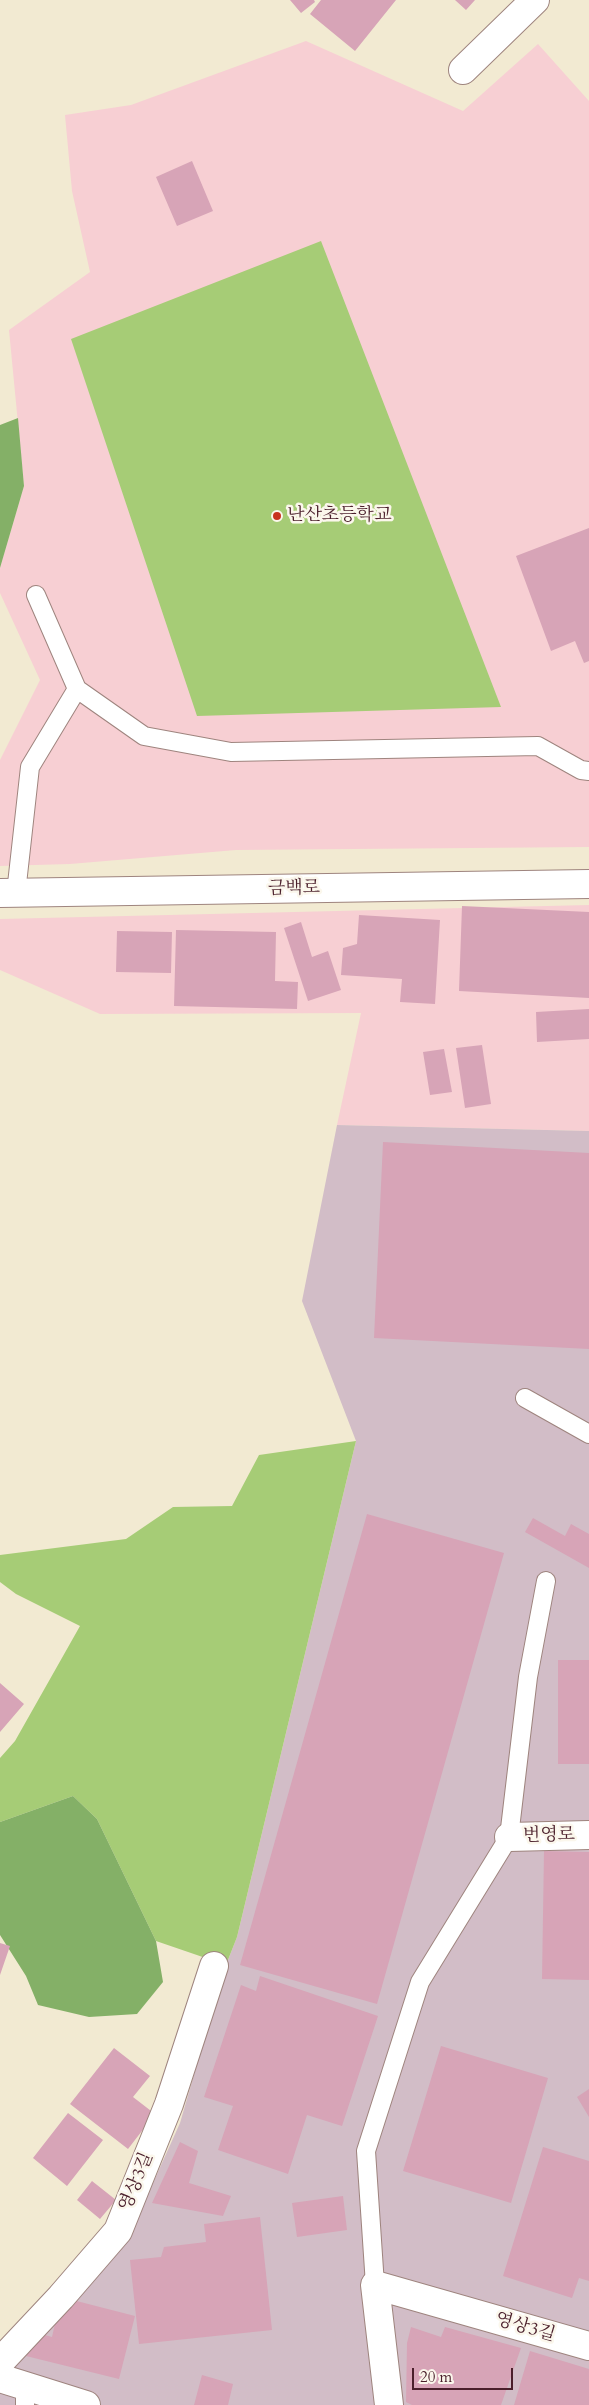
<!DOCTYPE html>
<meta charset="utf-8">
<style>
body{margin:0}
#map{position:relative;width:589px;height:2405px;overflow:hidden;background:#f2ead2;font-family:Cardo,serif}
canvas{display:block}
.scale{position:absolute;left:412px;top:2368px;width:101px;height:22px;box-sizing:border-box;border:2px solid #4a1f2b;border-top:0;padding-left:6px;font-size:15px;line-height:18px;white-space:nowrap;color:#4a1f2b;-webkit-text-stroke:4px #fbf7ec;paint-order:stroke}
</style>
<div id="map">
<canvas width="589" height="2405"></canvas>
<div class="scale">20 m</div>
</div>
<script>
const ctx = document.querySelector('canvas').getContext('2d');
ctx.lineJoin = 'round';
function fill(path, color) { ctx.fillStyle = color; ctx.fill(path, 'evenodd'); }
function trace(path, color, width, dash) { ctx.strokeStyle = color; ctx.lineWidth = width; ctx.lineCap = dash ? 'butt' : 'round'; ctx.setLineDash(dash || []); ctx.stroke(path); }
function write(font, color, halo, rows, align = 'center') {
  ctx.font = font + ' Cardo,"Noto Serif KR",serif'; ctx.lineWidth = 5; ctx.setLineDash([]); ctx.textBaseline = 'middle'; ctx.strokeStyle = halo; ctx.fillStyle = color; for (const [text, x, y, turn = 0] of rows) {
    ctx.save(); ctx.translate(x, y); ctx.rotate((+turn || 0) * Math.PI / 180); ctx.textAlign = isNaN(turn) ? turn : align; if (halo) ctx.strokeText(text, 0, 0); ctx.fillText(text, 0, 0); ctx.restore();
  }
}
fill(new Path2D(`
 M306 41 463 111 538 44 589 101V847L236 850 70 864 0 866V760L40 680 0 593V568L24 486 9 330 90 272 72 191 65 115 131 105Z
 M589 905V1131L337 1125 361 1013 100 1014 0 970V919Z`), '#f7cfd3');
fill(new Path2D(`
 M337 1125 589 1131V2405H0V2358L95 2279 139 2214 180 2123 226 1965 237 1937 356 1441 302 1301Z`), '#d2bdc7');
fill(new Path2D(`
 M321 241 501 707 197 716 71 339Z
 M356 1441 237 1937 226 1965 156 1941 97 1819 73 1796 0 1822V1758L15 1741 80 1626 16 1594 0 1582V1555L126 1539 173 1507 232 1506 259 1455Z`), '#a6cc76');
fill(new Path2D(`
 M18 418 24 486 0 568V425Z
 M73 1796 97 1819 156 1941 163 1982 137 2014 89 2017 38 2005 26 1976 0 1935V1822Z`), '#84b067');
fill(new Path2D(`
 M290 0H314L315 2 301 13Z
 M321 0H396L355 51 310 14Z
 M455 0H475L466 10Z
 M192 161 213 211 177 226 156 177Z
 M589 528V661L584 663 575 641 551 651 516 556Z
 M462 906 589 912V998L459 991Z
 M359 915 440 920 435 1004 400 1002 402 979 341 975 343 948 357 944Z
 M301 922 312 957 328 951 341 990 308 1001 284 928Z
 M176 930 276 932 275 981 298 982 297 1009 174 1006Z
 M117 931 172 932 171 973 116 972Z
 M589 1009V1039L537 1042 536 1012Z
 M482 1045 491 1104 465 1108 456 1048Z
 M444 1049 452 1092 430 1095 423 1052Z
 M383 1142 589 1153V1349L374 1338Z
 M367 1514 504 1553 377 2004 240 1965Z
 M533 1518 565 1536 571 1524 589 1534V1568L525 1532Z
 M558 1660H589V1764H558Z
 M0 1683 24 1704 0 1732Z
 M544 1851 589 1852V1980L542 1979Z
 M0 1943 10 1946 0 1975Z
 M260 1976 378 2016 342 2126 307 2115 288 2174 218 2150 233 2106 204 2097 241 1985 256 1991Z
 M441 2046 548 2078 511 2203 403 2171Z
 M114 2048 150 2076 133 2097 155 2114 128 2149 70 2104Z
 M589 2089V2117L577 2097Z
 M68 2113 103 2140 67 2186 33 2158Z
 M180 2142 198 2151 189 2183 231 2196 223 2216 152 2203Z
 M543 2147 589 2161V2281L579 2278 572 2298 503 2276Z
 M92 2181 116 2200 100 2219 77 2200Z
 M343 2196 347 2230 297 2237 292 2203Z
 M260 2217 272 2330 139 2344 130 2260 161 2257 164 2247 206 2242 204 2224Z
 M61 2297 135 2316 119 2379 26 2356 38 2333 52 2337Z
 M411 2327 441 2337 445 2327 521 2348 501 2405H412L406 2402 407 2343Z
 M530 2351 589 2369V2405H514Z
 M202 2375 233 2384 228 2405H194Z`), '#d7a4b7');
const service = new Path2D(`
 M77 689 144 736 231 752 538 746 581 770 589 771
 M16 893 30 767 77 689 36 595
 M525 1398 589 1434
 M375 2285 366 2151 420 1982 509 1837 528 1677 546 1581
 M25 2405V2386`);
const minor = new Path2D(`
 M463 70 535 0
 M509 1837 589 1835
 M0 2362 61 2297 118 2231 169 2104 214 1966
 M0 2378 86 2405
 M389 2405 375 2285 589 2346`);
const tertiary = new Path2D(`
 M0 893 589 884`);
trace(service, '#9e847e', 20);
trace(minor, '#9e847e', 30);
trace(tertiary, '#9e847e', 30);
trace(service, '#fff', 18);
trace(minor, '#fff', 28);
trace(tertiary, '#fff', 28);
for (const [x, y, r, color] of [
 [277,516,5,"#c8321e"]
]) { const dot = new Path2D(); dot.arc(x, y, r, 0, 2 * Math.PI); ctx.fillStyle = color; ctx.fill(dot); trace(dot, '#fbf7ec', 2); }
write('18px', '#4a1f2b', '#fbf7ec', [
 ["난산초등학교",287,516]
], 'left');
write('18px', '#4a1f2b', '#fbf7ec', [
 ["금백로",294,889,-1],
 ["번영로",549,1836,-1],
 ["영상3길",137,2182,-68],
 ["영상3길",525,2328,16]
]);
</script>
